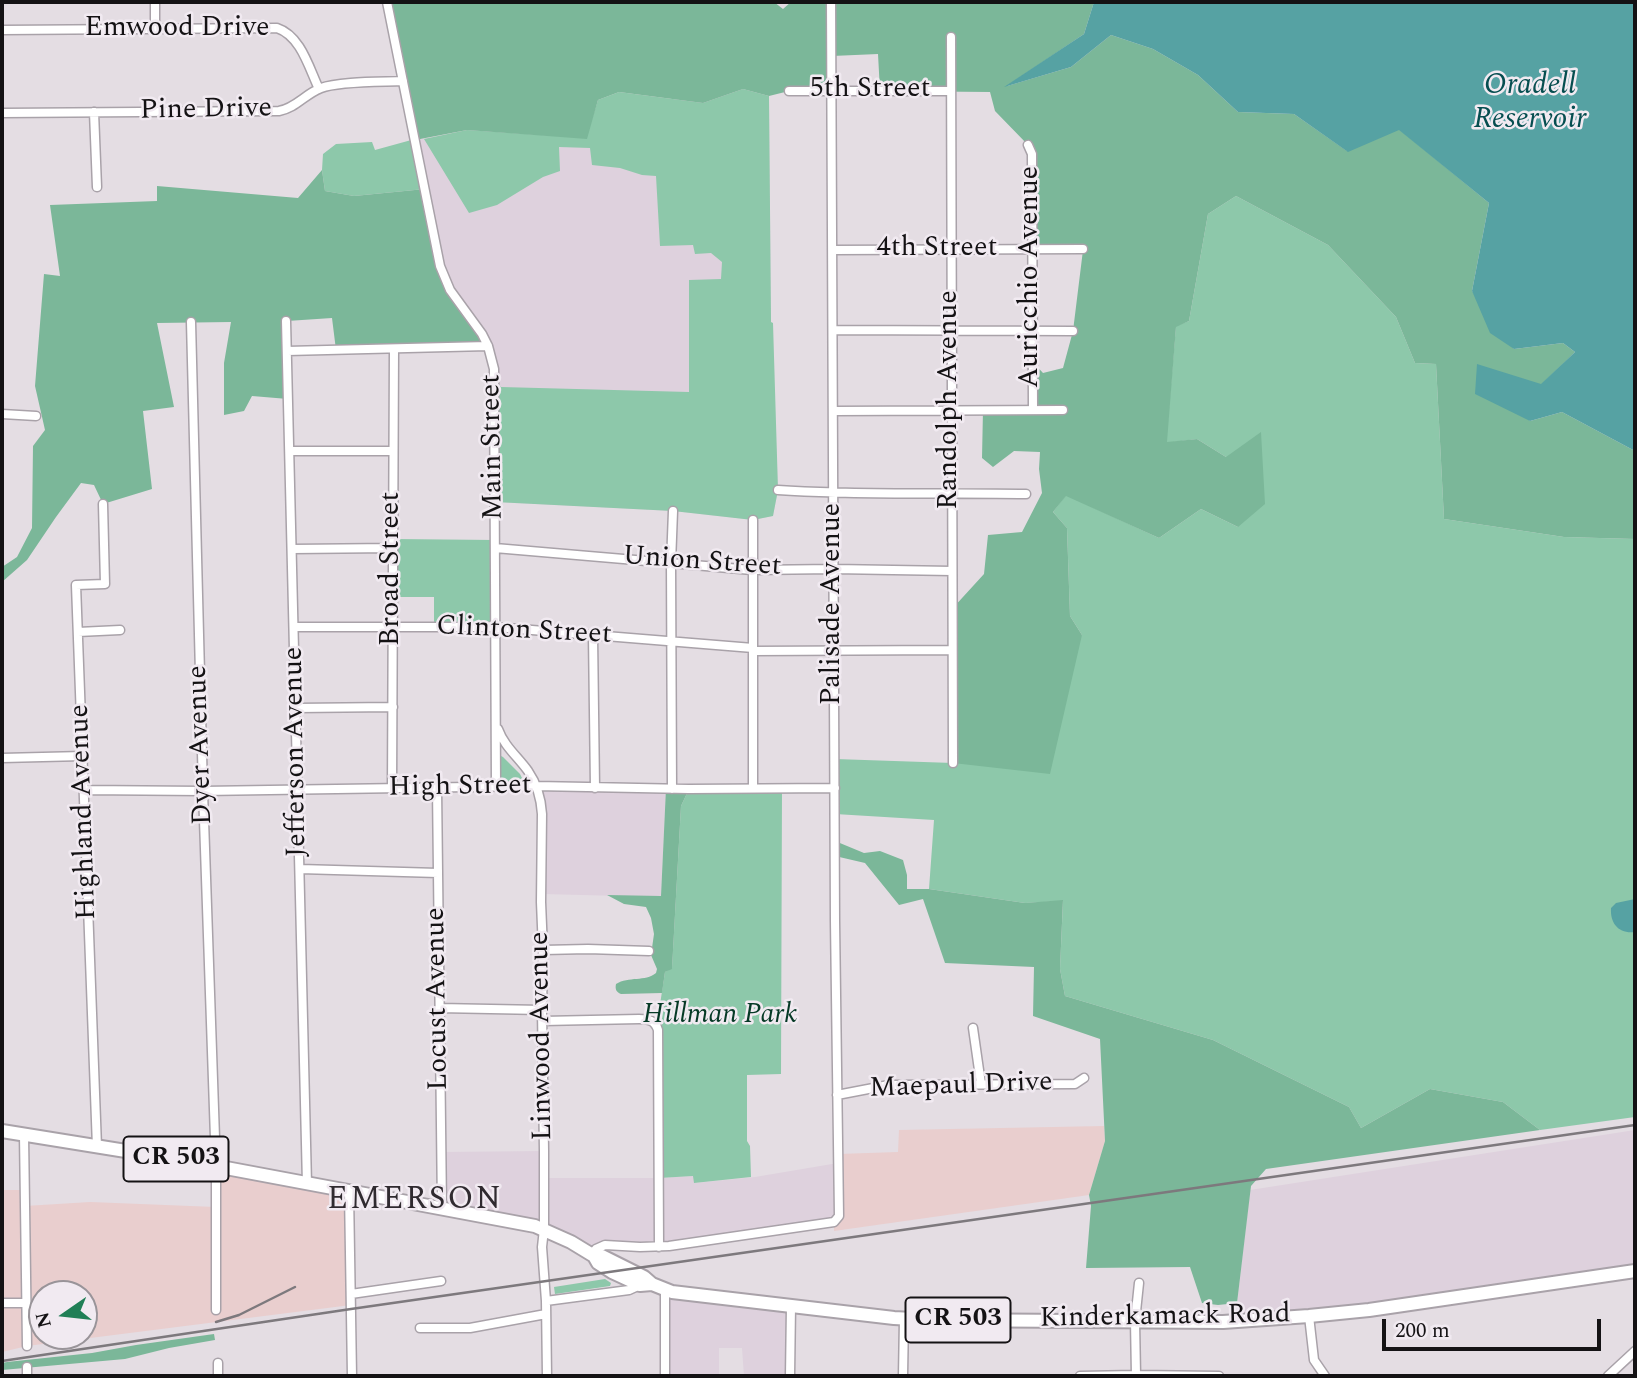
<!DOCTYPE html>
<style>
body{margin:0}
#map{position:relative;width:1637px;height:1378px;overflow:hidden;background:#e4dde3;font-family:Spectral,serif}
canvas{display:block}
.frame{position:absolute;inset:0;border:4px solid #141214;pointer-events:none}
.north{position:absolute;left:28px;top:1280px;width:70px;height:70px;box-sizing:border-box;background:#f1eaf1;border:2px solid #999499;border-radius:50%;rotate:256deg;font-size:19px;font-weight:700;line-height:28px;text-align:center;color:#141214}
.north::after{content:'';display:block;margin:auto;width:24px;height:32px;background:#207f56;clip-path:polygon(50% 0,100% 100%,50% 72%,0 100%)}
.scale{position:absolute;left:1382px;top:1319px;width:219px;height:32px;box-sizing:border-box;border:4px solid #141214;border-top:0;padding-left:9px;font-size:21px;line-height:24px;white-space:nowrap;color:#141214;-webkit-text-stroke:5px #f1eaf1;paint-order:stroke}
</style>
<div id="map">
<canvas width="1637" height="1378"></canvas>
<div class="frame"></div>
<div class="north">N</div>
<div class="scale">200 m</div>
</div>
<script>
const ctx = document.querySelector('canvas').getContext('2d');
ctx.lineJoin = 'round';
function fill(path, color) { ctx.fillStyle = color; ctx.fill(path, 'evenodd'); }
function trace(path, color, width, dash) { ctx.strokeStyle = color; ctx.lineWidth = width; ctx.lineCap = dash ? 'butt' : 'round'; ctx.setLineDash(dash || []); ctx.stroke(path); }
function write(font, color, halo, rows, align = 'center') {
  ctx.font = font + ' Spectral,serif'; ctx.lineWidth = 5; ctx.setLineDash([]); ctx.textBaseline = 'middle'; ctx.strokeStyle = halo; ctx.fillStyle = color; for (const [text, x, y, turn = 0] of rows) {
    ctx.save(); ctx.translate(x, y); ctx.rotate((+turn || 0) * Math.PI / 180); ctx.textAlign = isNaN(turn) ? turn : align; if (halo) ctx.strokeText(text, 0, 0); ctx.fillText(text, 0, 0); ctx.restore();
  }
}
fill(new Path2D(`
 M743 89 769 96 771 320 778 490 773 516 753 520 673 511 495 502 492 358 445 278 415 140 467 130Z
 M538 788H666L661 897 542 894Z
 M1635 1130V1271L1237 1321V1303L1250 1190Z
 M544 1151 545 1178H658L694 1176 695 1183 755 1177 838 1163 837 1219 686 1244H608L591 1254 557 1235 442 1209 441 1152Z
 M665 1290 791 1306 790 1376H744L742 1348H719V1376H665Z`), '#ded1dd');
fill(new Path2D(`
 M1104 1126 1105 1141 1089 1195 834 1231V1222L837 1219 838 1154 898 1152 899 1130Z
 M216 1167 349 1192 351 1305 27 1346 2 1352V1190H24L25 1206 90 1202 215 1207ZM42 1294H84V1336H42Z`), '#e9cece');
fill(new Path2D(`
 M743 89 769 96 771 320V322L773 323 778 490 773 516 753 520 673 511 495 502V380L501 387 689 392V280L721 279 722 262 711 253 695 254 693 245 660 246 656 176 642 175 620 168 592 165 590 148 559 147 560 171 543 177 497 205 469 213 424 139 467 130 586 138 598 100 619 92 703 103Z
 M415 139 425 189 354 196 325 191 322 170 323 154 336 144 372 142 375 150Z
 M1236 196 1328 245 1396 317 1415 363 1436 364 1444 519 1564 537 1635 539V1117L1540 1130 1503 1102 1430 1089 1361 1128 1349 1107 1213 1040 1065 996 1060 969 1063 901 1025 903 929 889 934 820 835 814V759L953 763 1082 635 1070 616 1067 528 1053 512 1066 495 1159 538 1201 509 1238 527 1226 457 1197 439 1166 443 1176 326 1189 321 1208 214Z
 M393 539 495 540V627H434V597H393Z
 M499 755 503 757 520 774 523 780 519 782 499 781Z
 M782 788 781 1074 747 1075V1141L750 1146 751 1177 694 1183 693 1176 659 1178 657 1024 665 972 672 968 681 806 689 789Z
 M605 1279 611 1283 610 1286 555 1294 554 1287Z`), '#8dc8aa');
fill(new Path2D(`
 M387 2H774L783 9 791 2H1094L1084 34 1007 86 1071 67 1111 35 1153 49 1198 75 1238 112 1294 114 1347 151 1399 129 1489 203 1472 291 1514 349 1563 343 1575 352 1541 385 1477 365 1530 421 1562 412 1635 451V539L1564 537 1444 519 1436 364 1415 363 1396 317 1328 245 1236 196 1208 214 1189 321 1176 327 1167 442 1197 439 1226 457 1261 432 1265 504 1238 527 1201 509 1159 538 1066 496 1053 512 1067 528 1070 616 1082 635 1050 774 953 763 952 609 984 574 988 535 1022 532 1042 493 1039 469 1040 452 1014 451 993 467 982 458 983 410H1033L1032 361 1043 373 1063 368 1073 331 1083 250 1032 249 1028 145 995 111 990 92 880 91 878 54 832 56V91H789L769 96 743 89 703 103 619 92 598 100 587 139 467 130 415 140Z
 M322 170 325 191 354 196 425 189 445 278 488 346 336 350 332 318 287 321 288 399 252 396 244 411 224 415V363L231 322 157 323 174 407 143 411 152 489 103 504 94 485 81 483 56 517 27 560 2 582V567L17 557 32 528 33 446 45 430 35 386 44 274 60 276 50 205 157 201V186L298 198Z
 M666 788 689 789 681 806 672 969 665 972 662 993 621 994C616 992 615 989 616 984 629 976 645 982 656 973L657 969 651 955 654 934 651 918 646 907 624 904 607 895 661 896Z
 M835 841 864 853 880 851 903 860 907 875V889H929L1025 903 1063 900 1060 969 1065 996 1213 1040 1349 1107 1361 1128 1430 1089 1503 1102 1540 1130 1266 1169 1251 1186 1237 1303 1218 1305 1202 1303 1190 1267 1086 1268 1091 1206 1089 1195 1105 1141 1100 1039 1033 1016 1034 967 945 963 923 899 899 905 865 863 835 856Z
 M214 1334 215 1340 169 1348 125 1359 2 1370V1363L7 1362 92 1353 136 1345Z`), '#7bb799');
fill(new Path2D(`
 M1094 2H1635V451L1562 412 1530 421 1475 394 1477 364 1541 384 1575 352 1563 343 1514 349 1490 333 1472 291 1489 203 1399 130 1348 152 1294 114 1238 112 1198 75 1153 49 1111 35 1071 67 1004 87 1084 34Z
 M1635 899V932C1619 934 1610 924 1611 908L1616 903Z`), '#56a2a3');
const street = new Path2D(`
 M387 2 440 266 450 290 482 334 488 346 494 369 496 786
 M155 29V2
 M2 30 277 28C301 36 309 68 319 89
 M951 37 953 763
 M789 91H951
 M94 112 97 187
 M2 113 279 111C296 108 305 94 321 88 339 81 383 82 403 81
 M1028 145 1032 154 1033 410
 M833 250 1083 249
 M286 321 307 1184
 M191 322 203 791 216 1167V1310
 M833 330 1073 331
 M287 351 488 346
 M834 411 1063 410
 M2 414 36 416
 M290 451H393
 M778 490C860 496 943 492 1026 494
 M753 520V788
 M495 548 752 570 834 569 952 571
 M292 549 393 548
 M294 627H495L753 648
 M78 632 120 630
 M593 635 595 788
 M753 651 952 650
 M296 708 393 707
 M498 729C504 746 518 757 528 771 537 784 541 798 542 814L541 902 543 950 542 1010 544 1151V1229L542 1247 546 1301 547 1376
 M2 758 83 756
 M437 788 442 1209
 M392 789 394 349
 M672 789 671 563 673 511
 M84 790 203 791 536 786 689 789 835 788
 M300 869 438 873
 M543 950 588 949 649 951
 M439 1008 542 1010
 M543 1021 639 1019C648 1019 655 1020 658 1030L659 1247
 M973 1028 981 1084
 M837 1095 889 1085 1075 1084 1084 1078
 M24 1135 27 1346
 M97 1147 76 585 105 584 103 504
 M349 1192 352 1376
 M591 1254 596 1249 605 1245 640 1247 669 1246 834 1222 839 1216 835 921 831 2
 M1139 1283 1135 1321 1136 1375 1219 1376
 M351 1294 441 1281
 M546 1301 629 1290 640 1285
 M2 1303H26
 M1309 1316 1314 1360 1325 1376
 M420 1328H470L546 1314
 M218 1363V1376
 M27 1367V1376
 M665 1376V1290
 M790 1376 791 1306
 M903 1376 904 1319
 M1080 1376 1136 1375
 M1608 1376 1635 1351`);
const primary = new Path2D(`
 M2 1131 194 1162 535 1226 571 1242 594 1256 598 1263 612 1272 640 1285 652 1284
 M594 1256H602L644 1277 652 1284 672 1292 894 1318 931 1320 1223 1322 1309 1316 1369 1310 1635 1271`);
trace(street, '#a9a2a9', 11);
trace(primary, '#a9a2a9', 16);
trace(street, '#fff', 8);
trace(primary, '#fff', 12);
trace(new Path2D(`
 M216 1322 239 1315 295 1287
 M2 1361 351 1309 1635 1125`), '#7d797d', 2.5);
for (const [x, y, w] of [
 [176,1159,105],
 [958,1320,105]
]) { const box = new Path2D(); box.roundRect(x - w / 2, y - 22.5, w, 45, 5); ctx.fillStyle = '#f1eaf1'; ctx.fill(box); trace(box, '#141214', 2); }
write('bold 26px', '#141214', null, [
 ["CR 503",176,1159],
 ["CR 503",958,1320]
]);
write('28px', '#141214', '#f1eaf1', [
 ["Emwood Drive",177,30],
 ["5th Street",870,91],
 ["Pine Drive",206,111,-1],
 ["4th Street",937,250],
 ["Auricchio Avenue",1032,277,-90],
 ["Randolph Avenue",951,400,-90],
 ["Main Street",494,447,-91],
 ["Union Street",702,563,4],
 ["Broad Street",393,569,-90],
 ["Palisade Avenue",834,604,-90],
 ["Clinton Street",524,632,3],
 ["Dyer Avenue",202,745,-92],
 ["Jefferson Avenue",297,752,-91],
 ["High Street",460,788,-1],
 ["Highland Avenue",85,812,-92],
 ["Locust Avenue",439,999,-91],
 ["Linwood Avenue",543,1036,-91],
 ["Maepaul Drive",961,1087,-2],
 ["Kinderkamack Road",1165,1318,-1]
]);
write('italic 28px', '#063a26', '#f1eaf1', [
 ["Hillman Park",720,1017]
]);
write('italic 30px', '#064e50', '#f1eaf1', [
 ["Oradell",1530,87],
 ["Reservoir",1530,121]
]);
ctx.letterSpacing = '2px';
write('32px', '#302b30', '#f1eaf1', [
 ["EMERSON",415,1202]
]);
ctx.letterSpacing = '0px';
</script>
